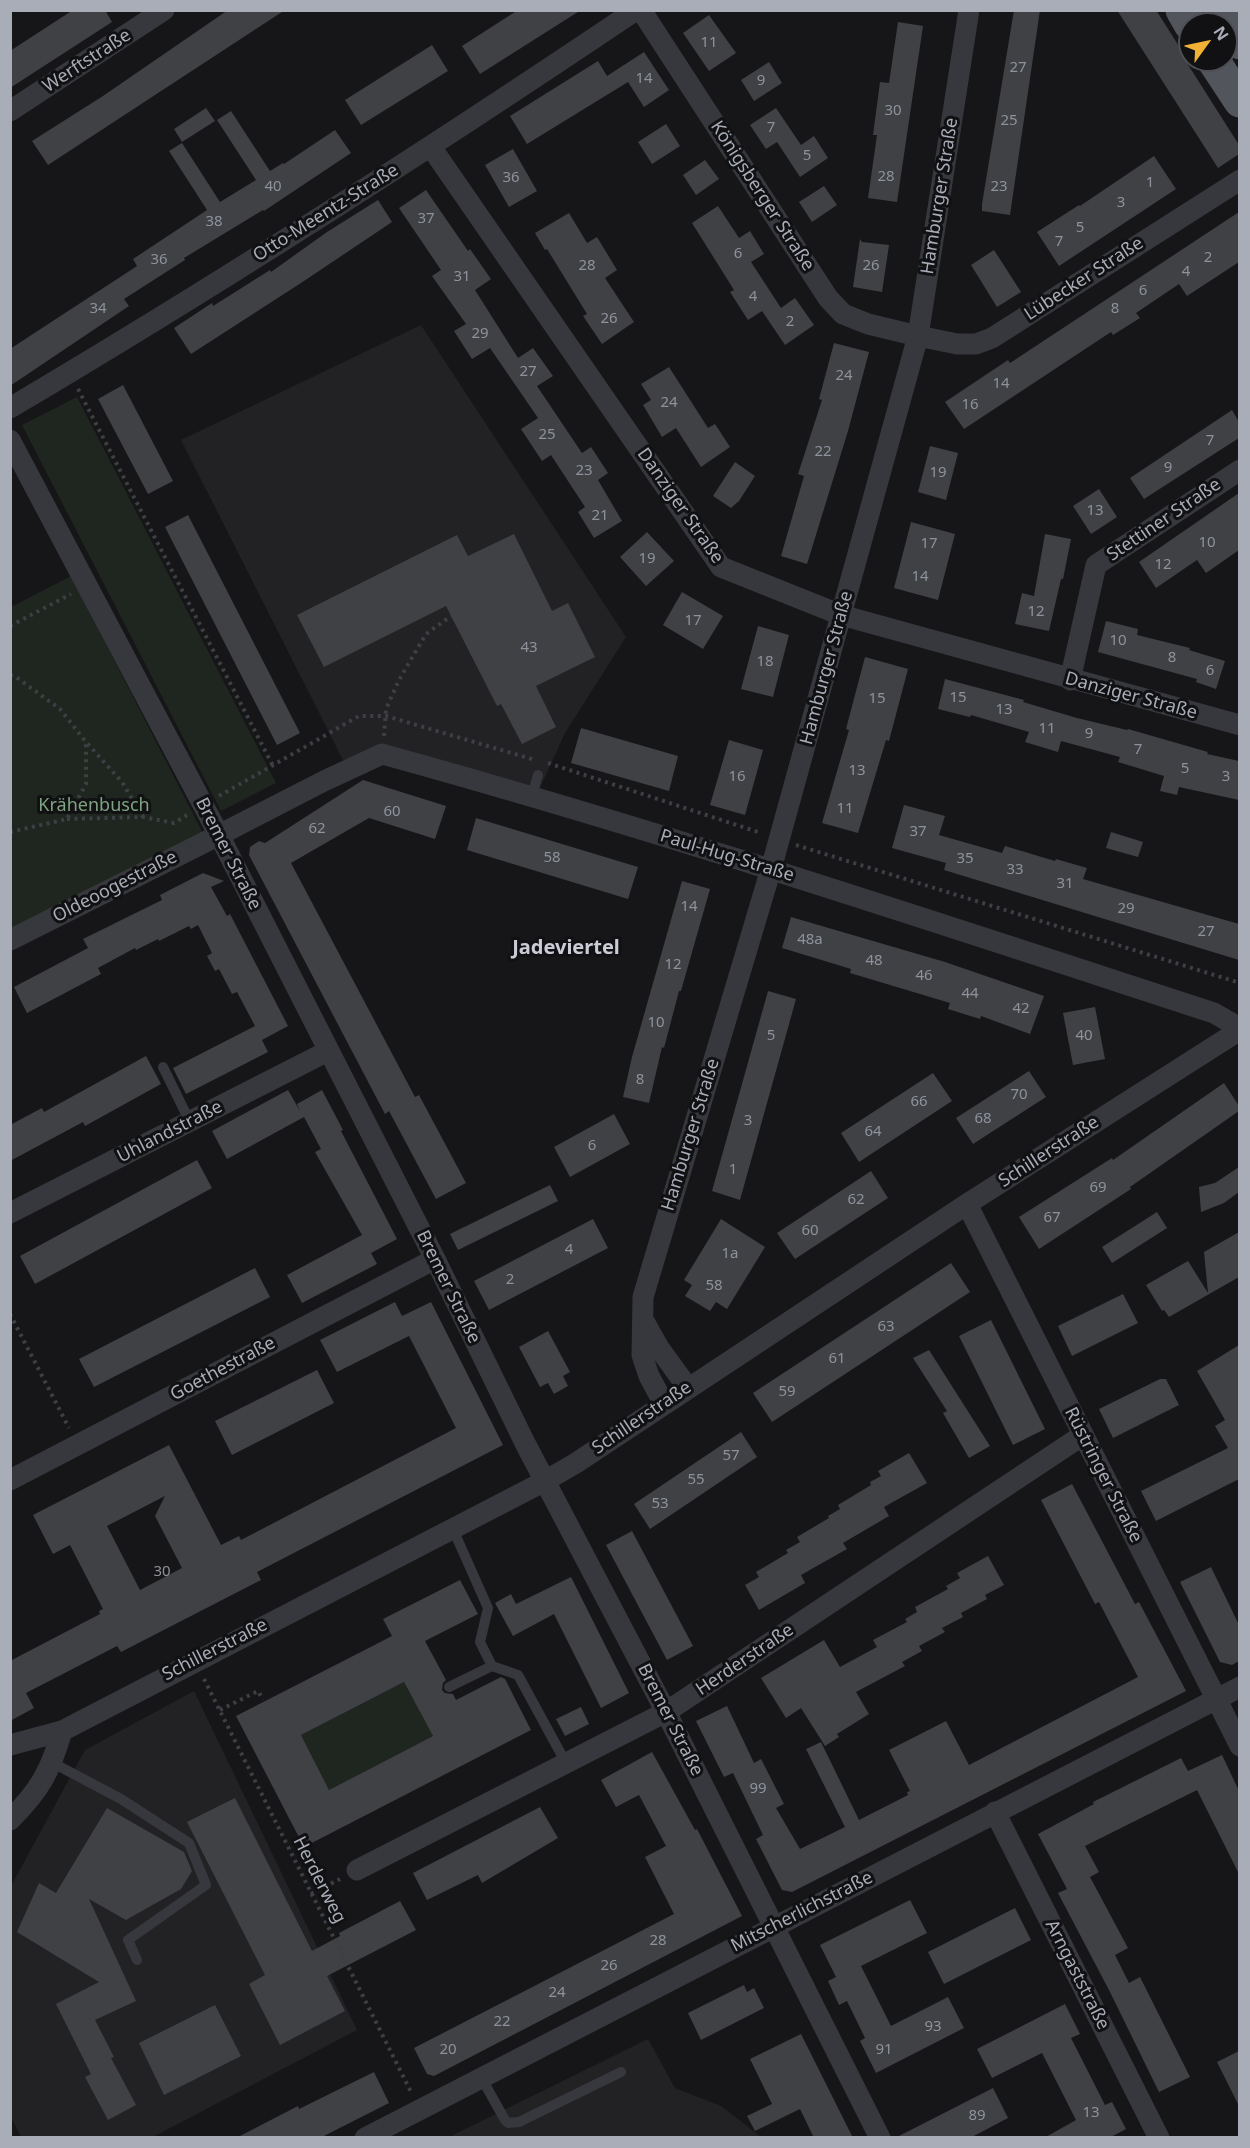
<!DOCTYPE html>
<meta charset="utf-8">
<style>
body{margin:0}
#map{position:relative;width:1250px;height:2148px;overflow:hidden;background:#161618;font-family:"Noto Sans",sans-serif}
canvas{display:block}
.frame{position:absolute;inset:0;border:12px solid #a8adb8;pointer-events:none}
.north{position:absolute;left:1178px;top:12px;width:60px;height:60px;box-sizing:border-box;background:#111113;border:2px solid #4d4f55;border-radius:50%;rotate:57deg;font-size:16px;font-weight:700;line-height:24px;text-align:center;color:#a8adb8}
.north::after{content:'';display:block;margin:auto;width:21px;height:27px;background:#f2b134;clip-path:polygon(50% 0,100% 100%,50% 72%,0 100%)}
</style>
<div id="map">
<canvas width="1250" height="2148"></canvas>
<div class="frame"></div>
<div class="north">N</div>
</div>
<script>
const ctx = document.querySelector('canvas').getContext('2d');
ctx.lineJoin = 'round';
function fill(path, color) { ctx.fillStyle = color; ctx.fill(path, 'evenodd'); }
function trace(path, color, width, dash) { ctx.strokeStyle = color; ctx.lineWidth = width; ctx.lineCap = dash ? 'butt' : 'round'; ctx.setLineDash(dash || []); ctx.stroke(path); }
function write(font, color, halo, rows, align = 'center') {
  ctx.font = font + ' "Noto Sans",sans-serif'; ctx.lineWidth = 6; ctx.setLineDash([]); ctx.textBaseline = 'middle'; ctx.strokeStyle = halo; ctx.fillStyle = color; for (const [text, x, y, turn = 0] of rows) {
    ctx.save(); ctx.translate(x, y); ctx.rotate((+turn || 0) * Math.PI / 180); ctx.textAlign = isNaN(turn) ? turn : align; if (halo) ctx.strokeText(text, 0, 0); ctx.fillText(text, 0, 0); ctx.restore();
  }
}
fill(new Path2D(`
 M421 325 626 637 565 733 540 788 380 744 344 762 181 440Z
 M194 1691 357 2030 153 2137H21L11 2117V1886L85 1750Z
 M648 2039 675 2088 721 2106 761 2137 454 2138 453 2135Z`), '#222225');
fill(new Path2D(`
 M77 397 276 783 221 811 22 425Z
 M71 576 208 843 11 940V607Z
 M404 1682 433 1736 329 1790 301 1735Z`), '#1e261f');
fill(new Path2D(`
 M73 10H105L112 22 10 88V51Z
 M228 10H285L48 165 32 141 103 96Z
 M518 10H581L480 74 462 46Z
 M1014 10H1040L1010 215 982 211V204Z
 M1117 10H1156L1189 62 1187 63 1239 145V154L1218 168Z
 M709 15 736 53 709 71 683 33Z
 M898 22 923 26 897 202 868 198 877 135H873L880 82 889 83Z
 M432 45 448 71 361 125 345 100Z
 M644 52 669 90 644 107 628 82 527 144 510 116 598 61 607 76Z
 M769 62 782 83 754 101 741 80Z
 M206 108 215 121 182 142 174 129Z
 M776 108 801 145 814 136 828 158 800 177 777 142 766 149 750 125Z
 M231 111 270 171 283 163 284 164 335 130 351 153 264 211 263 210 184 258 185 260 124 299 129 306 10 386V349L137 266 133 259 207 210 169 151 182 143 220 202 256 180 217 120Z
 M666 124 680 146 652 164 638 142Z
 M513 149 537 191 509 207 485 165Z
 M1154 156 1176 189 1059 266 1037 232 1079 205 1080 206Z
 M705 160 719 179 696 195 683 175Z
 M824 186 837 205 812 222 799 202Z
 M426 190 468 251 470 249 491 279 475 290 518 358 533 348 553 376 537 386 582 453 591 447 608 473 598 480 622 521 594 538 578 512 585 507 551 455 542 461 521 429 538 418 490 348 472 359 454 331 466 324 432 276 441 270 399 208Z
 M378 200 392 222 301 283 191 354 174 328 212 303 213 306 270 270 271 272 327 232Z
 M718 206 739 238 750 231 764 254 751 262 781 308 795 298 814 325 785 345 762 311 748 320 730 292 734 290 692 223Z
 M1239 212V262L1187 296 1179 284 1136 313 1140 318 1113 335 1111 332 964 429 945 402 1008 360 1010 363Z
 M569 213 587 243 597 237 617 270 605 278 634 322 602 344 583 316 587 314 547 249 545 250 535 233Z
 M860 239 862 242 889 245 882 292 853 287Z
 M994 250 1021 292 997 307 971 265Z
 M834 343 869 352 848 431 807 564 781 556 804 476 798 474 822 400 819 399Z
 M669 367 708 428 715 424 730 447 701 467 676 428 662 437 643 405 651 400 641 384Z
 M123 385 173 481 148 494 98 399Z
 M1232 410 1239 422V438L1144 499 1130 478Z
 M930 446 958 453 946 500 918 492Z
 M735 462 755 476 739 501 731 508 713 496Z
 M1099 489 1117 517 1091 534 1073 506Z
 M1239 493V550L1206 573 1197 560 1156 588 1139 562Z
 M188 515 300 733 277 745 165 527Z
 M911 522 955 534 938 600 894 588Z
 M647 532 674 561 646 586 620 557Z
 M514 534 552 611 568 603 595 657 536 686 556 727 522 744 501 704 497 706 446 606 324 667 297 615 457 535 468 556Z
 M1045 534 1071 539 1063 579H1061L1049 631 1015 624 1022 593 1034 596Z
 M682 592 723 616 703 649 663 625Z
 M1106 621 1138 629 1137 635 1190 648 1189 650 1225 661 1216 689 1196 682 1197 679 1098 652Z
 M758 626 789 635 773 697 741 689Z
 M865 657 908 669 889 741 886 740 858 833 822 823 849 730 846 729Z
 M945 679 1024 700 1023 702 1077 718 1127 730 1128 729 1208 752 1207 754 1239 761V800L1179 787 1177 795 1160 791 1164 776 1118 762 1120 757 1061 741 1058 752 1025 742 1029 732 971 715 970 717 938 709Z
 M581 728 678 756 669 791 571 763Z
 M729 740 763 750 745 815 710 805Z
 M363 780 446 806 435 839 369 818 291 863 415 1097 419 1095 466 1183 436 1199 389 1111 385 1114 249 855 250 847 259 841 265 843Z
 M904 805 945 816 939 835 1002 853 1005 846 1055 861 1056 859 1087 868 1083 879 1239 924V960L944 870 946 863 892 848Z
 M476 818 638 867 628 899 467 850Z
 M1111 832 1143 842 1138 857 1106 848Z
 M203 873 224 881 211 887 227 916 230 914 288 1026 262 1040 268 1052 186 1094 173 1068 255 1026 237 992 232 994 219 969 215 971 207 956 212 953 198 925 191 929 189 926 159 941 158 939 136 950 135 948 98 968 101 974 27 1013 14 987 88 948 83 939 162 900 160 895Z
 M682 881 710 889 681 991H679L664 1048 662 1047 649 1103 623 1097 632 1057Z
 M791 917 945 962 1044 996 1030 1034 981 1016 980 1019 948 1009 950 1003 850 973 851 969 782 948Z
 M768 991 796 999 740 1200 712 1191Z
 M1095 1007 1105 1059 1073 1065 1063 1013Z
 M146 1056 161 1084 85 1126 83 1122 10 1161V1125L42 1108 44 1112Z
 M1029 1071 1046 1097 973 1144 956 1118Z
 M933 1073 952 1101 859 1162 841 1133Z
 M1224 1083 1239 1106V1111L1130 1187 1131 1189 1039 1249 1019 1217 1112 1158 1113 1160Z
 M288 1090 300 1111 297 1104 322 1090 343 1130 341 1131 397 1239 371 1253 377 1264 302 1303 287 1275 362 1235 315 1152 321 1149 304 1117 227 1159 212 1131Z
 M614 1114 630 1144 570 1177 554 1147Z
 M197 1160 212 1188 35 1284 20 1256Z
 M1239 1167V1192L1224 1203 1201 1212 1199 1187 1215 1183Z
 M871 1171 888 1198 795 1259 777 1233Z
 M550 1185 558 1201 458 1250 450 1234Z
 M1157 1212 1167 1228 1112 1263 1102 1247Z
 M593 1219 608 1248 489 1310 474 1281Z
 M721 1219 765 1247 727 1309 716 1302 710 1311 685 1296 692 1285 684 1280Z
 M1239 1232V1277L1169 1317 1164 1310 1162 1311 1146 1285 1188 1261 1208 1293 1204 1252Z
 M951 1263 970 1292 772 1422 753 1393Z
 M255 1268 270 1297 94 1387 79 1359Z
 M1123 1294 1138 1323 1072 1356 1058 1326Z
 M395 1302 402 1316 431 1302 503 1445 257 1572 261 1580 121 1652 117 1646 26 1693 34 1708 10 1721V1661L100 1614 99 1611 103 1609 70 1545 53 1554 33 1515 169 1445 221 1545 239 1536 241 1540 456 1428 409 1336 337 1372 320 1340ZM165 1496 155 1516 182 1568 140 1590 107 1526Z
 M991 1320 1045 1429 1013 1445 959 1336Z
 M548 1331 570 1372 563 1376 568 1386 554 1394 548 1383 540 1387 519 1347Z
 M1239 1345V1479L1156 1521 1141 1491 1228 1448 1215 1426 1225 1420 1197 1371Z
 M929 1350 990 1446 969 1458 943 1413 947 1411 913 1358Z
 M317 1370 334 1403 232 1455 215 1421Z
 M1160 1379H1166L1179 1405 1113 1438 1099 1409Z
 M741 1432 757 1457 650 1529 634 1504Z
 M909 1453 927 1483 884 1507 889 1516 843 1543 847 1549 801 1575 805 1583 759 1610 745 1585 759 1577 756 1572 788 1553 786 1550 800 1542 797 1537 829 1518 828 1516 840 1509 838 1505 871 1485 870 1482 881 1476 878 1471Z
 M1072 1484 1135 1604 1139 1602 1186 1691 792 1892 782 1890 756 1839 763 1835 733 1773 724 1777 696 1721 727 1706 754 1763 761 1759 784 1804 776 1808 800 1849 845 1827 806 1749 821 1742 859 1820 908 1795 907 1792 910 1791 889 1750 946 1721 969 1765 1138 1677 1099 1602 1095 1604 1041 1500Z
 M632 1531 693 1646 667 1660 606 1545Z
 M988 1556 1004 1585 985 1595 987 1599 961 1613 963 1617 942 1628 945 1632 919 1646 922 1651 902 1662 905 1666 856 1692 869 1714 837 1734 839 1737 825 1746 801 1708 786 1718 761 1678 824 1640 840 1667 877 1647 873 1640 907 1622 905 1619 917 1612 915 1607 948 1589 946 1586 960 1578 957 1573Z
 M1211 1567 1239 1625V1661L1232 1665 1220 1662 1180 1582Z
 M571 1577 629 1693 601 1708 554 1614 513 1636 495 1603 511 1594 516 1604Z
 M460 1580 478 1614 425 1641 446 1680 443 1683 442 1690 445 1693 453 1694 456 1700 501 1677 505 1679 531 1730 304 1847 236 1716 392 1636 383 1619ZM404 1682 433 1736 329 1790 301 1735Z
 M581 1707 589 1724 565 1736 556 1719Z
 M652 1752 695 1830 697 1829 742 1916 434 2076 427 2074 414 2048 674 1914 645 1857 666 1846 639 1795 616 1807 601 1780Z
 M1222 1755 1239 1791V1874L1197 1790 1085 1846 1099 1872 1090 1877 1128 1948 1115 1955 1129 1983 1140 1977 1190 2077 1159 2092 1110 1992 1058 1893 1067 1889 1038 1834 1094 1804 1093 1802 1181 1758 1188 1771Z
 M235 1798 312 1951 340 1936 339 1933 400 1901 416 1930 327 1976 345 2011 280 2045 249 1984 265 1975 187 1822Z
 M540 1807 558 1838 482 1883 478 1875 427 1900 413 1873Z
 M107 1808 184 1852 192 1871 181 1889 126 1920 89 1899 136 2001 95 2020 114 2057 111 2058 136 2105 108 2120 85 2077 91 2074 56 2004 99 1982 17 1932 39 1883 56 1893Z
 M910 1900 927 1933 861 1966 891 2026 948 1997 964 2028 876 2073 860 2041 865 2038 847 2001 839 2005 828 1981 836 1977 820 1945Z
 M1015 1908 1031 1940 944 1984 928 1952Z
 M744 1985 747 1992 754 1988 764 2008 701 2040 688 2013Z
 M1065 2004 1080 2034 1071 2038 1105 2105 1112 2102 1126 2129 1109 2138H1044L1076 2120 1042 2053 992 2078 977 2049Z
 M215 2005 241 2056 164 2095 139 2043Z
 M801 2034 853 2138H814L800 2109 755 2131 747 2116 772 2104 750 2059Z
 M1239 2051V2106L1217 2062Z
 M374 2072 389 2103 320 2138H236L298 2106 299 2109Z
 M993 2088 1008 2118 970 2138H895Z`), '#404145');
trace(new Path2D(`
 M78 389 273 766
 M10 626 71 594
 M10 675 16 677 60 709 86 742 122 782 143 817
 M384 736 386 709 399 680 426 634 451 616
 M548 763 761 833
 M219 796 359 716H386L535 760
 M67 819 143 817 174 823 187 815
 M10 832 67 819 86 784V742
 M796 845 1240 983
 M10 1314 69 1428
 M204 1679 412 2094
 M220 1710 258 1691 263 1700
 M311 1894 340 1879`), '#3d3f44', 4, [3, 4.5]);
trace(new Path2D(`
 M532 795 538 775
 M163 1067 190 1122
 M452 1527 488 1608 480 1642 492 1666 518 1675 566 1763
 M449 1687 492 1666
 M53 1763 121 1799 189 1843 206 1885 128 1940 137 1960
 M482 2079 505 2120 508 2123 519 2122 621 2072`), '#37383d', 10);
trace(new Path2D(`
 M641 10 828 298 843 314 868 324 918 336 957 344H976L992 338 1240 180
 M10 111 164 10
 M431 147 721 567 841 615 1240 725
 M10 408C223 282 431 148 636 10
 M10 440 219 835 435 1259 526 1445 666 1712 880 2138
 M1070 680 1096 565 1240 470
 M10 940 219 835 324 781 382 754C662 831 938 923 1214 1013L1240 1028
 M967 1204 1240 1746
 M10 1213 328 1051
 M644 1321 659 1348 688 1388
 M664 1404 649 1376 642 1355 643 1297 771 869 918 336 969 10
 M10 1480 435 1259
 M10 1745 62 1731 545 1481 576 1463 967 1204 1240 1030
 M995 1812 1159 2138
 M10 1820C40 1790 50 1772 62 1731
 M357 1870 666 1712 1083 1435
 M365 2138 1240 1687`), '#37383d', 21);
trace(new Path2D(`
 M1182 10 1190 24
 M1219 10 1240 43
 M1213 60 1240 101`), '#53555c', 33);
write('15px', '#8e929b', null, [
 ["11",709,43],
 ["27",1018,68],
 ["14",644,79],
 ["9",761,81],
 ["30",893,111],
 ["25",1009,121],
 ["7",771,128],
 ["5",807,156],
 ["28",886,177],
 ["36",511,178],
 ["1",1150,183],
 ["40",273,187],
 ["23",999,187],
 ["3",1121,203],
 ["37",426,219],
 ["38",214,222],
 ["5",1080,228],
 ["7",1059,242],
 ["6",738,254],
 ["2",1208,258],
 ["36",159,260],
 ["28",587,266],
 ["26",871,266],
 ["4",1186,272],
 ["31",462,277],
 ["6",1143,291],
 ["4",753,297],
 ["34",98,309],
 ["8",1115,309],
 ["26",609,319],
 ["2",790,322],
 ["29",480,334],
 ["27",528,372],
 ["24",844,376],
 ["14",1001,384],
 ["24",669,403],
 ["16",970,405],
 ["25",547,435],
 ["7",1210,441],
 ["22",823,452],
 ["9",1168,468],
 ["23",584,471],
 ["19",938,473],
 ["13",1095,511],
 ["21",600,516],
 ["10",1207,543],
 ["17",929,544],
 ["19",647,559],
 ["12",1163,565],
 ["14",920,577],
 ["12",1036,612],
 ["17",693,621],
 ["10",1118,641],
 ["43",529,648],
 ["8",1172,658],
 ["18",765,662],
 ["6",1210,671],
 ["15",958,698],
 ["15",877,699],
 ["13",1004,710],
 ["11",1047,729],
 ["9",1089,734],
 ["7",1138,750],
 ["5",1185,769],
 ["13",857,771],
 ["16",737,777],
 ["3",1226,777],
 ["11",845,809],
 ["60",392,812],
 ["62",317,829],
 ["37",918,832],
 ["58",552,858],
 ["35",965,859],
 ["33",1015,870],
 ["31",1065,884],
 ["14",689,907],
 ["29",1126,909],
 ["27",1206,932],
 ["48a",810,940],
 ["48",874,961],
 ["12",673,965],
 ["46",924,976],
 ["44",970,994],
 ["42",1021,1009],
 ["10",656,1023],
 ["5",771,1036],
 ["40",1084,1036],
 ["8",640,1080],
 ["70",1019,1095],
 ["66",919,1102],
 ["68",983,1119],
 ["3",748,1121],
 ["64",873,1132],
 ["6",592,1146],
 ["1",733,1170],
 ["69",1098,1188],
 ["62",856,1200],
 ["67",1052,1218],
 ["60",810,1231],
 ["4",569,1250],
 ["1a",730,1254],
 ["2",510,1280],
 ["58",714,1286],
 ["63",886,1327],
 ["61",837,1359],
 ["59",787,1392],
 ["57",731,1456],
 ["55",696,1480],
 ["53",660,1504],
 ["30",162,1572],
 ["99",758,1789],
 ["28",658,1941],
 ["26",609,1966],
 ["24",557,1993],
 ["22",502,2022],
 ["93",933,2027],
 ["20",448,2050],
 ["91",884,2050],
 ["13",1091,2113],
 ["89",977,2116]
]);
write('18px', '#a8adb8', '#111113', [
 ["Werftstraße",87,61,-33],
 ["Königsberger Straße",762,196,57],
 ["Hamburger Straße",940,196,-81],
 ["Otto-Meentz-Straße",326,213,-32],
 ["Lübecker Straße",1084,279,-33],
 ["Danziger Straße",680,506,55],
 ["Stettiner Straße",1164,520,-34],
 ["Hamburger Straße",827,668,-75],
 ["Danziger Straße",1131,696,15],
 ["Bremer Straße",228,854,63],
 ["Paul-Hug-Straße",727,856,17],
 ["Oldeoogestraße",115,887,-27],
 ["Uhlandstraße",170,1132,-27],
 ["Hamburger Straße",691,1135,-73],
 ["Schillerstraße",1049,1152,-33],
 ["Bremer Straße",448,1287,64],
 ["Goethestraße",223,1369,-28],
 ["Schillerstraße",642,1418,-34],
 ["Rüstringer Straße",1103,1475,63],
 ["Schillerstraße",215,1650,-27],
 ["Herderstraße",745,1660,-34],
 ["Bremer Straße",670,1720,63],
 ["Herderweg",319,1880,63],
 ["Mitscherlichstraße",802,1912,-27],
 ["Arngaststraße",1077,1975,63]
]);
write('18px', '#7fa381', '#111113', [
 ["Krähenbusch",94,806]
]);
write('bold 20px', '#c9ccd4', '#111113', [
 ["Jadeviertel",566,948]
]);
</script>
